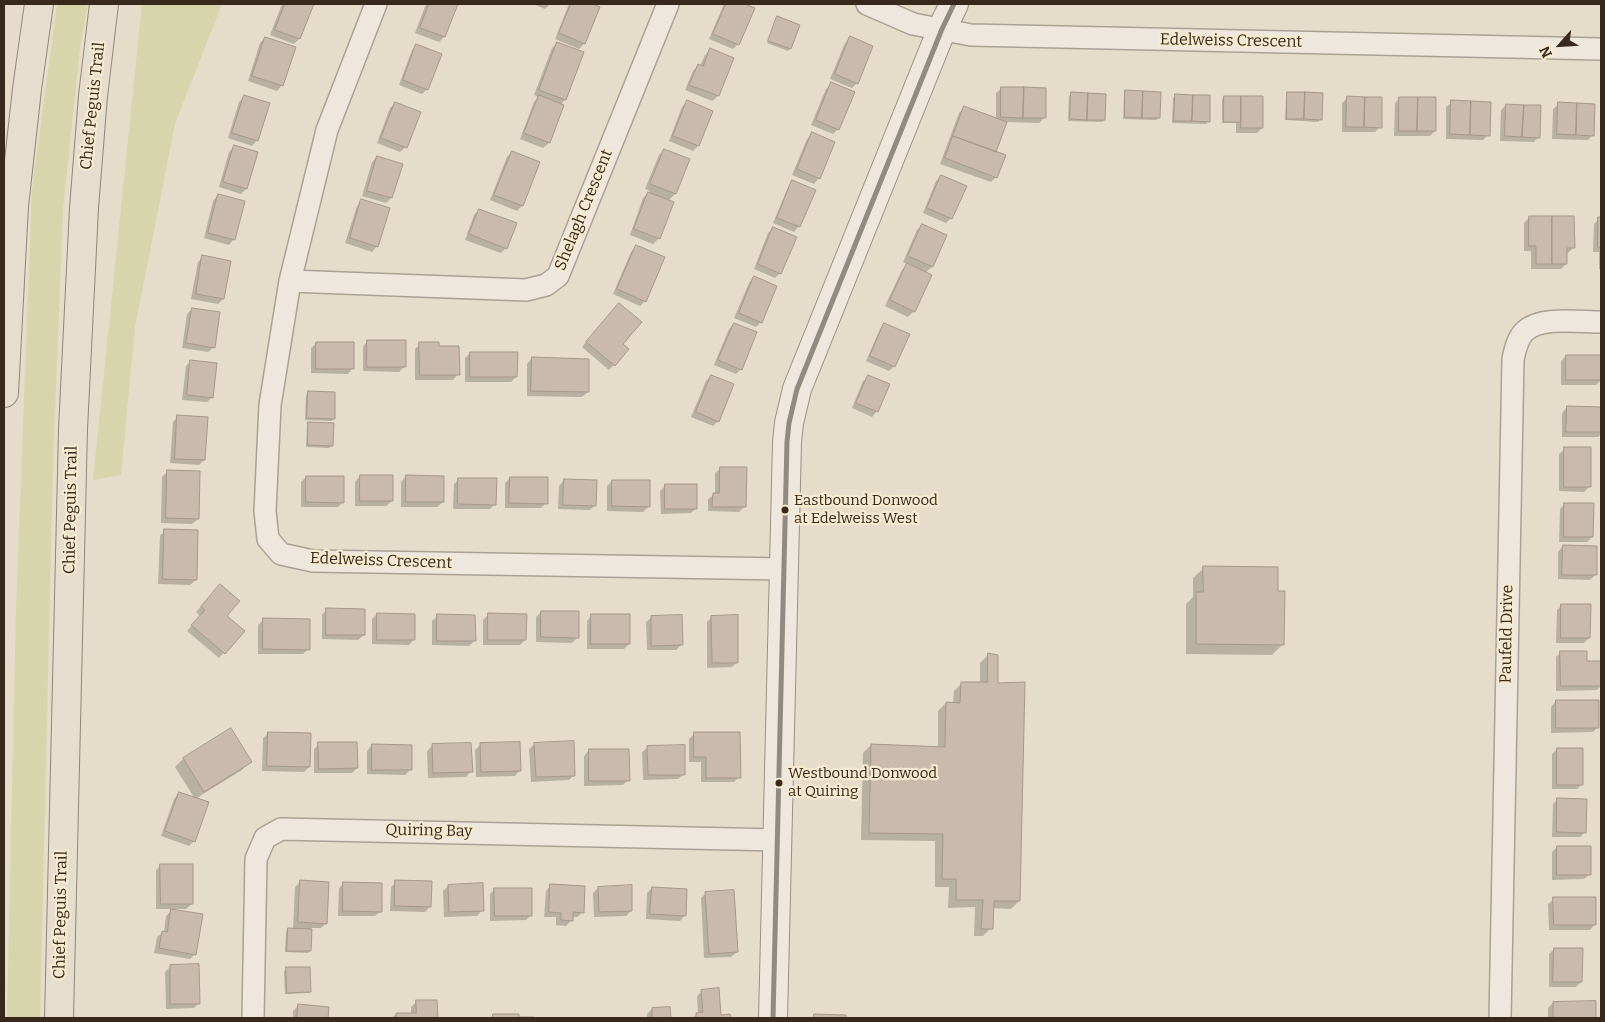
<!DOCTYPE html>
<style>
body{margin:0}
#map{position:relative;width:1605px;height:1022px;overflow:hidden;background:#e6dcca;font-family:Bitter,serif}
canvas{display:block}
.frame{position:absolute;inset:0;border:5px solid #39291c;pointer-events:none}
.north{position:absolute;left:1535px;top:20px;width:50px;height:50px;-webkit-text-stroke:4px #f7ebcf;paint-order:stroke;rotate:244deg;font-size:14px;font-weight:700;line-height:20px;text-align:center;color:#39291c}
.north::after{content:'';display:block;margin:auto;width:18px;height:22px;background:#39291c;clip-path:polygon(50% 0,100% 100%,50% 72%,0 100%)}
</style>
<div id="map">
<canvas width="1605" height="1022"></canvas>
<div class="frame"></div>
<div class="north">N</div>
</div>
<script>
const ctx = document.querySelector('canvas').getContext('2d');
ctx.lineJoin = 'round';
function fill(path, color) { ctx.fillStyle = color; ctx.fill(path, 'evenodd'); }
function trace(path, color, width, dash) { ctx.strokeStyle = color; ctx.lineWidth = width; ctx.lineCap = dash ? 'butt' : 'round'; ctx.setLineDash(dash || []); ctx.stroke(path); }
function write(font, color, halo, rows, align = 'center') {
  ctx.font = font + ' Bitter,serif'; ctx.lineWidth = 4.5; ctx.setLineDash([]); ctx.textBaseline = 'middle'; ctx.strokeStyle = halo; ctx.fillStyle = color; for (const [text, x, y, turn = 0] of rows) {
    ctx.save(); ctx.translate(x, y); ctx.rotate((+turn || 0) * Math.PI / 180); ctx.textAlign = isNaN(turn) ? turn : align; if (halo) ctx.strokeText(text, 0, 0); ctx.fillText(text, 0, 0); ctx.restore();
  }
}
fill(new Path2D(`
 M57 4H88L80 48 63 209 53 463 40 1018H7L16 609 32 190Z
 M142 4H222L175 124 135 327 121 475 93 480Z`), '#d7d5ac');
fill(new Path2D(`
 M282 4H312L299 39 294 44 270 35Z
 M426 4H457L444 37 439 42 415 33Z
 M533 4H550L545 9Z
 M569 4H589L599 8 584 44 579 49 555 39Z
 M724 4H741L753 9 738 44 733 49 709 39Z
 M777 18 790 49 788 51 767 43Z
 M265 38 282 85 277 91 248 81 260 43Z
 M850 38 857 83 852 88 830 79 845 43Z
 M557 43 582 53 565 100 560 105 563 106 549 143 543 148 520 139 534 102 538 97 534 95 552 48Z
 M417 45 427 89 422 94 399 85 412 50Z
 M710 50 732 59 718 96 712 101 685 90 693 71 698 65 700 66 705 55Z
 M832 84 838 129 833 134 811 125 826 89Z
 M1002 88 1044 118 1039 123 1006 122 995 152 996 177 991 182 940 164 959 113 964 108 996 120V93Z
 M1126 92 1159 118 1156 120 1123 119 1124 94Z
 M1288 93 1321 119 1318 122 1285 120 1286 96Z
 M1071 94 1104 120 1102 122 1068 121 1069 96Z
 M1176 95 1208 122 1206 124 1172 123 1173 98Z
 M244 97 257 140 252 146 228 138 239 102Z
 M1224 97 1262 128 1257 133H1236V123H1222V99Z
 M1347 98 1380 127 1375 132H1342V103Z
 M1400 98 1435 131 1430 136H1394L1395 103Z
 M687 102 711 111 698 146 693 151 669 141 682 107Z
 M1452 102 1488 135 1483 140 1446 139V107Z
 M396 103 406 147 400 152 377 143 390 108Z
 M1559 104 1593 135 1588 140 1552 139 1553 109Z
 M1506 105 1539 137 1534 142 1500 141 1501 110Z
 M812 134 819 178 814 184 792 175 807 139Z
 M235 146 246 189 241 194 219 187 229 152Z
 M664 150 688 159 675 194 668 201 659 238 653 244 630 235 643 198 650 191 645 189 659 155Z
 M512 152 538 163 522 206 517 211 490 200 507 157Z
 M377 157 391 198 386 203 362 196 372 162Z
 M942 176 951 218 946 223 923 213 936 181Z
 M793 182 799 226 794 232 773 223 788 187Z
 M218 195 234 239 229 245 204 238 213 201Z
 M362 201 377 246 372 252 345 243 357 206Z
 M479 210 506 248 501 253 465 240 474 215Z
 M1529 218 1573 248 1568 253H1566V264L1561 269H1531V251H1524V223Z
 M1599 219H1601V269H1599V252H1593L1594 224Z
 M922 225 946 235 932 267 925 273 930 275 914 311 908 317 885 306 902 270 908 264 903 262 917 230Z
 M773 228 780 273 775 278 754 269 768 233Z
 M636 247 645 301 640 306 613 294 631 252Z
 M203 257 223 299 218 304 191 299 198 262Z
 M754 277 761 322 756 327 734 318 749 283Z
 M192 309 214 347 208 352 182 348 187 314Z
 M614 309V365L609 370 582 347Z
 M734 324 741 369 736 374 714 365 729 329Z
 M885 324 894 366 889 371 866 361 880 329Z
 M368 341 405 366 399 372 363 371V346Z
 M317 343 353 368 348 374 311 373V348Z
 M420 344 438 348 458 374 453 380H415V349Z
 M470 353 516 377 511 382H465V358Z
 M1566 356H1601V380L1596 385H1561V361Z
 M532 358 588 392 582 397 527 396V364Z
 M191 361 212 397 207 402 182 400 186 366Z
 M711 376 718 421 713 426 691 417 706 381Z
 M869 376 877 411 872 417 852 408 863 381Z
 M308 392 334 419 331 421 305 420 306 395Z
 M1567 407 1601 408V434L1598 437H1562V413Z
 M178 416 204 460 199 465 170 463 173 422Z
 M309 423 332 446 329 448 306 447 307 426Z
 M1565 449 1590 486 1584 492 1559 491V454Z
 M721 468 744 507 739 512 708 511V499L715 494V473Z
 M167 472 198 519 192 524 161 523 162 477Z
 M360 476 392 501 386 506H355V482Z
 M406 476 443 502 437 507H401V482Z
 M306 477 343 502 338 507H301V482Z
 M510 478 546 503 541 508H505V483Z
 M459 479 495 504 490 509H453L454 484Z
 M564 480 595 505 590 510 558 509 559 486Z
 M612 481 649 506 643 512 607 511V486Z
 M666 485 696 508 691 513 661 514 660 491Z
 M1565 504 1592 537 1587 542H1559L1560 509Z
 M165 530 196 580 190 585 158 584 160 536Z
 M1563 546 1595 575 1590 580 1558 579V552Z
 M1204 568 1277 592 1283 644 1272 655 1186 654V604L1193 597V578Z
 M215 591 226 616 243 631 219 658 187 631 200 616 196 612Z
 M1562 605 1589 638 1584 643H1556L1557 610Z
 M327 609 364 635 358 640 322 639V615Z
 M541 612 578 637 572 643 536 642V617Z
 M377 614 414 639 409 645 372 644V619Z
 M489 614 525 640 520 645H483V620Z
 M592 615 629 644 624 649H587V621Z
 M438 616 474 641 469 646 432 645V621Z
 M652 617 681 645 676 650H647L646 622Z
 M712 617 737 662 732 667 707 668V622Z
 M263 620 308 649 303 654H258V625Z
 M1561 652 1586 663H1601V686L1597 690 1556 691V657Z
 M988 655 997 684 1019 901 1011 909 992 908 991 928 983 936H974L975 907 948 908 949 887H935V841L861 840 863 753 871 745 938 748V711L946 703 953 704 954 691 962 683H980V663Z
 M1556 701 1598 727 1593 732 1551 733V707Z
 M230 730 250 762 242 770 195 799 175 767 183 759Z
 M269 733 309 767 304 772 262 771 263 738Z
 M694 734 739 777 734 782H701V762H689V739Z
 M319 744 357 768 352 773H314V749Z
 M535 744 574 775 569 780 531 782 529 749Z
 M372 745 410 770 405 775 367 774V751Z
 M480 745 520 770 515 776 476 777 475 750Z
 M432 746 471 771 466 777 428 778 427 751Z
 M648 747 684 774 678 779 643 780 642 752Z
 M1557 749 1582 784 1577 789H1552V754Z
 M589 750 628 780 623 785 584 786V756Z
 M179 793 194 841 189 846 161 836 174 799Z
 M1558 799 1585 832 1580 837H1552L1553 804Z
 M1557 847 1590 874 1584 879 1552 880V852Z
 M161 865 192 904 186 909H173V911L195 954 190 959 154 953 157 937 164 932 166 916 173 909H156V870Z
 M300 882 326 923 321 928H311L310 951 308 953 285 952 286 931 288 929H293L295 887Z
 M396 882 430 907 425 912 390 911 391 887Z
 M344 883 381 911 375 916H338L339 888Z
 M551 885 583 912 577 917H572V920L566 926 556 925V917H544L546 891Z
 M448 886 482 910 477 916 444 917 443 891Z
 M598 888 631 911 626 916 594 917 593 893Z
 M652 888 685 915 680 921 646 919 647 893Z
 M495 889 531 915 526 920 490 921V894Z
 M706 893 737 952 731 957 704 958 701 898Z
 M1554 899 1595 924 1590 930H1549L1548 904Z
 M1554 949 1581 982 1576 987H1549V954Z
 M170 967 199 1003 194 1008 166 1009 165 972Z
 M287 969 310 991 308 993 285 994 284 971Z
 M702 991 720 1016H729V1018H692L698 1014 697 996Z
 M436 1001 437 1018H392L396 1014H411V1007L416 1002Z
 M1553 1003H1595V1018H1548V1008Z
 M299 1005 327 1008 326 1018H293V1011Z
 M669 1008 670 1018H647V1014L652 1009Z
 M494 1015 518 1018H532H490Z`), '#0003');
const building = new Path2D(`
 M285 4H314L300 39 275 30Z
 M429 4H458L445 37 420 28Z
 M571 4H593L600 7 585 44 559 33Z
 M726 4H745L755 8 739 45 713 34Z
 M777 16 800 25 791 49 768 41Z
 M850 36 873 46 858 84 835 74Z
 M265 37 296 47 283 86 252 76Z
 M557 42 584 52 566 100 539 90Z
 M416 44 442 54 428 90 403 80Z
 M710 48 734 58 719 96 689 85 698 64 703 66Z
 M831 82 855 92 839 130 816 120Z
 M1001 87H1024L1023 118 1001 117Z
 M1024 87 1046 88V118H1023Z
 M1125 90 1143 91 1142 118 1125 117Z
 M1143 91 1161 92 1160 118H1142Z
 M1071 92 1088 93 1087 120 1070 119Z
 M1287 92H1305L1304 119H1287Z
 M1305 92 1323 93 1322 120 1304 119Z
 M1088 93 1106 94 1105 120H1087Z
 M1175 94 1193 95 1192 121H1174Z
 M244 95 270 103 258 141 232 133Z
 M539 95 564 105 550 143 524 133Z
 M1193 95H1210V122L1192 121Z
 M1224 96H1241V122H1224Z
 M1241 96H1263V128H1241Z
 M1347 96 1365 97 1364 127H1346Z
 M1365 97H1382V128L1364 127Z
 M1399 97H1418L1417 131H1399Z
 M1418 97H1436V131H1417Z
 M687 100 713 111 699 146 673 136Z
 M1451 100 1471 101 1470 135 1450 134Z
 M1471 101 1491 102 1490 136 1470 135Z
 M395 102 421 112 407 148 381 138Z
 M1558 102 1577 103 1576 135 1557 134Z
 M1577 103 1595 104 1594 136 1576 135Z
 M1506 104 1524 105 1522 137 1505 136Z
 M1524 105H1541L1540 138 1522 137Z
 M964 106 1007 122 996 152 953 136Z
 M812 132 835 142 820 179 797 169Z
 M953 136 1006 155 997 178 945 158Z
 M234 145 258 152 247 189 223 182Z
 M664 149 690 159 676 194 650 184Z
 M512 151 540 162 523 206 494 195Z
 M377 156 403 164 392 198 367 191Z
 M941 175 967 186 952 219 927 208Z
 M792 180 816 190 800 227 777 218Z
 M648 192 674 202 660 239 634 229Z
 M218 194 245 201 235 240 208 233Z
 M361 199 390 208 378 247 350 238Z
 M479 209 517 223 507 249 469 234Z
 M1529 216H1552V264H1536V246H1529Z
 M1552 216H1574L1575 248H1567V264H1552Z
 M1598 217H1601V247H1598Z
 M922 224 947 235 933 267 908 256Z
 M773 227 797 237 781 274 758 264Z
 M636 245 665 257 646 302 617 289Z
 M202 255 231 261 224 299 196 294Z
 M907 263 932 275 915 312 890 300Z
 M754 276 777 286 762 323 739 313Z
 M619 303 642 322 623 344 629 349 615 366 586 342Z
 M192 308 220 312 215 348 186 343Z
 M734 323 757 332 742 370 718 360Z
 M884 323 910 334 895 367 870 356Z
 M367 340H406V367H367Z
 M316 342H354V369H316Z
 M419 342H439V346H459L460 375H420Z
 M470 352H518L517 377H470Z
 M1566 355H1601V380H1566Z
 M532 357 589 359V392L531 391Z
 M190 360 217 363 213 398 187 395Z
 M711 375 734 384 719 422 696 412Z
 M868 375 890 384 878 412 856 403Z
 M308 391 335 392V419L307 418Z
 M1567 406 1601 407V432H1566Z
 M177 415 208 417 205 460 175 459Z
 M308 422 334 423 333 446 308 445Z
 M1564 447H1591V487H1564Z
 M720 467H747L746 507H712L713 493H719Z
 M167 470 200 471 199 519 166 518Z
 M360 475H393V501H360Z
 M406 475 444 476V502H406Z
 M306 476H344V503L306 502Z
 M510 477H548V504L509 503Z
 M458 478H497L496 505 458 504Z
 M564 479 597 480 596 506 563 505Z
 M612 480H650V507L612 506Z
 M665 484H697V509H665Z
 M1564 503H1594L1593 537H1564Z
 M164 529 198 530 197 580 163 579Z
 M1563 545 1597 546V575H1562Z
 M1203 566 1278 567V591H1285L1284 645 1196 644V592H1203Z
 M220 584 240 601 227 616 245 631 225 654 191 625 205 610 201 607Z
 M1561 604H1591L1590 638H1561Z
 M326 608 365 609V635H326Z
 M541 611H579V638L541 637Z
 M377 613 415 614V640H377Z
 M488 613 527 614 526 640H488Z
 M437 614 475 615 476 641H437Z
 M591 614H630V644H591Z
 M682 615 683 645 651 646V616Z
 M738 615V663H712L711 616Z
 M263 618 310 619V650L263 649Z
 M1560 651H1587V661H1601V686H1561Z
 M988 653 998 655V683L1025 682 1020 901H994L993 929H981L983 900H956V879H942L943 834 869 833 871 744 945 747 946 702 960 703 961 682H987Z
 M1556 700H1599V728H1556Z
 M231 728 252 762 204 792 183 758Z
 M268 732 311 733 310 767 267 766Z
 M694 732H740L741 778H706V757H694Z
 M574 741 575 776 536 777 534 743Z
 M318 742H357L358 768 319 769Z
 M520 742 521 771 481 772 480 743Z
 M471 743 473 772 433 773 432 744Z
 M372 744 412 745V770H372Z
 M685 745V775H648L647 746Z
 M1557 748H1583V785H1557Z
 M589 749H629L630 781H589Z
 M179 792 209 802 195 842 165 831Z
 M1557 798 1587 799 1586 833 1557 832Z
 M1557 846H1591V875H1557Z
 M160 864H193V904H161Z
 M300 880 329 882 327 924 298 922Z
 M395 880 432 881 431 907 395 906Z
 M343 882 382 883V912L343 911Z
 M483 883 484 911 449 912 448 885Z
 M550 884 585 886 584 913 573 912V921L561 920V913L549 912Z
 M632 885V911L599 912 598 887Z
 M652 887 687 889 686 916 650 914Z
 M494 888H532V916H495Z
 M734 890 738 952 709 954 705 892Z
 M1553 897H1596V925H1554Z
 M171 909 203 914 196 955 159 948 162 931 167 932Z
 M288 928 312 929 311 951H287Z
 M1554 948H1583L1582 982H1553Z
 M199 964 200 1004H170V965Z
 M286 967H310L311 992 287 993Z
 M719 988 721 1015 730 1014 731 1018H696V1013L703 1012 701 990Z
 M416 1000H437L438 1018H396V1013H416Z
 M1596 1001V1018H1553V1002Z
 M298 1004 329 1007 328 1018H297Z
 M670 1007 671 1018H652V1008Z
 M493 1014H519V1017H534V1018H493Z
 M814 1014 846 1015V1018H814Z`);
fill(building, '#c9baab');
trace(building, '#a6978a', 1);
const street = new Path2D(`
 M376 4 327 130 290 281 270 405 265 511 268 539 281 554 313 561 783 569
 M867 4 913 24 971 35 1601 49
 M290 281 526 290 546 285 558 276 668 4
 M253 1018 256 859 265 838 281 829 778 840
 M1500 1018 1513 359C1515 350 1518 337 1525 331 1541 316 1580 322 1601 322`);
const secondary = new Path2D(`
 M773 1018 787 442 789 423 797 389 942 29 954 4`);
const primary = new Path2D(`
 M4 393 14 206 27 89 39 4
 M59 1018 73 429 84 208 93 96 104 4`);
trace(street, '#aaa194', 24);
trace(secondary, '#9a9084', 30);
trace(primary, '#90867b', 30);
trace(street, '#ede7dd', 21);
trace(secondary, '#ede7dd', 28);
trace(primary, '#e5ddcd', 28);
trace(new Path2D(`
 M773 1018 787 442 789 423 797 389 942 29 954 4`), '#928982', 5);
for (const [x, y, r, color] of [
 [785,510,4.5,"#39291c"],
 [779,783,4.5,"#39291c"]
]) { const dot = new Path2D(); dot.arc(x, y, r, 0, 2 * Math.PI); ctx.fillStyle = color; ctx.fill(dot); trace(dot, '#f7ebcf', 2); }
write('15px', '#39291c', '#f7ebcf', [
 ["Eastbound Donwood",794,501],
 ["at Edelweiss West",794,519],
 ["Westbound Donwood",788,774],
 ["at Quiring",788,792]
], 'left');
write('16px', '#39291c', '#f7ebcf', [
 ["Edelweiss Crescent",1231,41,1],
 ["Chief Peguis Trail",93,106,-84],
 ["Shelagh Crescent",584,210,-68],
 ["Chief Peguis Trail",71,510,-89],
 ["Edelweiss Crescent",381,561,2],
 ["Paufeld Drive",1507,634,-89],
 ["Quiring Bay",429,831,1],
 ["Chief Peguis Trail",61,915,-89]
]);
</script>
